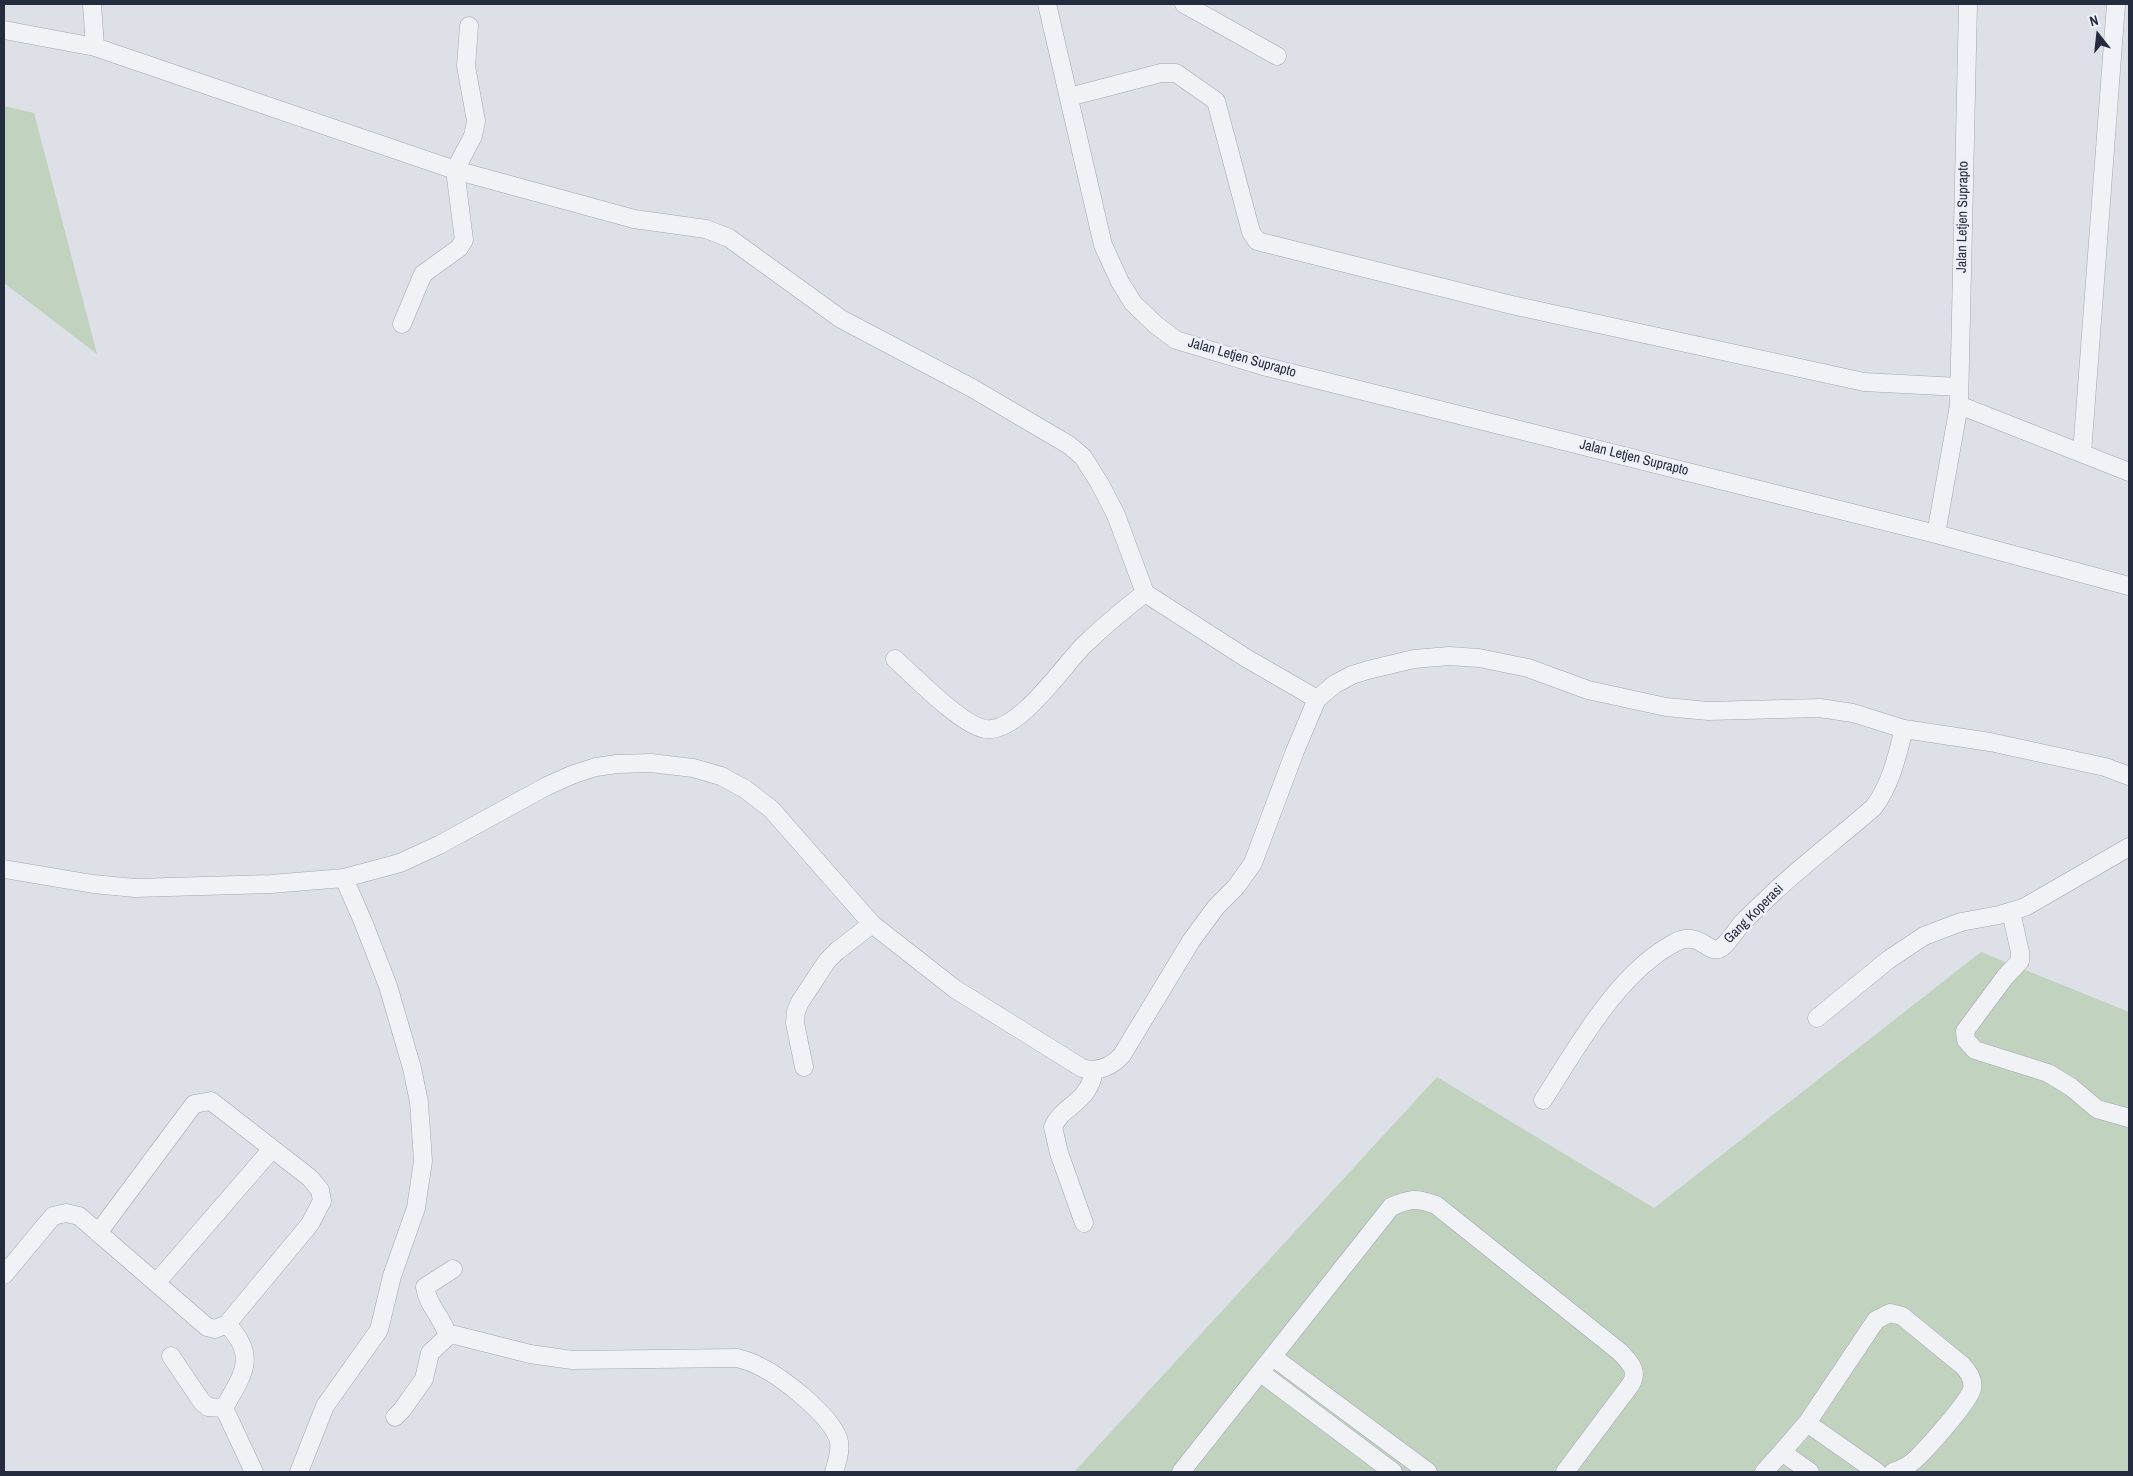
<!DOCTYPE html>
<style>
body{margin:0}
#map{position:relative;width:2133px;height:1476px;overflow:hidden;background:#dee0e8;font-family:"Archivo Narrow",sans-serif}
canvas{display:block}
.frame{position:absolute;inset:0;border:5px solid #262c3f;pointer-events:none}
.north{position:absolute;left:2073px;top:10px;width:50px;height:50px;-webkit-text-stroke:4px #edf0f6;paint-order:stroke;rotate:344deg;font-size:14px;font-weight:700;line-height:20px;text-align:center;color:#262c3f}
.north::after{content:'';display:block;margin:auto;width:18px;height:22px;background:#262c3f;clip-path:polygon(50% 0,100% 100%,50% 72%,0 100%)}
</style>
<div id="map">
<canvas width="2133" height="1476"></canvas>
<div class="frame"></div>
<div class="north">N</div>
</div>
<script>
const ctx = document.querySelector('canvas').getContext('2d');
ctx.lineJoin = 'round';
function fill(path, color) { ctx.fillStyle = color; ctx.fill(path, 'evenodd'); }
function trace(path, color, width, dash) { ctx.strokeStyle = color; ctx.lineWidth = width; ctx.lineCap = dash ? 'butt' : 'round'; ctx.setLineDash(dash || []); ctx.stroke(path); }
function write(font, color, halo, rows, align = 'center') {
  ctx.font = font + ' "Archivo Narrow",sans-serif'; ctx.lineWidth = 5; ctx.setLineDash([]); ctx.textBaseline = 'middle'; ctx.strokeStyle = halo; ctx.fillStyle = color; for (const [text, x, y, turn = 0] of rows) {
    ctx.save(); ctx.translate(x, y); ctx.rotate((+turn || 0) * Math.PI / 180); ctx.textAlign = isNaN(turn) ? turn : align; if (halo) ctx.strokeText(text, 0, 0); ctx.fillText(text, 0, 0); ctx.restore();
  }
}
fill(new Path2D(`
 M4 106 34 113 97 354 4 283Z
 M1981 952 2129 1012V1472H1074L1437 1077 1654 1208Z`), '#c1d2be');
const minor = new Path2D(`
 M92 4 95 47
 M1047 4 1103 245 1120 282 1133 303 1156 325 1176 340 1263 366 1936 534 2129 586
 M1184 4 1277 56
 M4 30 95 47 455 170 634 219 706 229 729 238 841 319 972 388 1069 445 1083 457 1100 484 1116 515 1145 593 1246 658 1317 699
 M1069 97 1161 73H1176L1216 101 1251 232 1257 241 1512 305 1864 382 1959 387
 M402 324 423 274 459 248 464 240 455 170 473 136 476 121 466 66 469 26
 M1959 405 2129 472
 M2082 453 2116 4
 M1936 534 1959 405 1968 4
 M895 659C914 676 961 725 985 729 1018 734 1063 666 1084 645 1104 626 1124 609 1145 593
 M4 869 93 884 135 888 271 884 344 878 400 863 439 845 547 786 574 774 596 767 617 764 651 763 693 768 721 776 745 789 771 809 872 924 955 989 1082 1068C1098 1073 1112 1066 1122 1055L1191 941 1216 907 1236 887 1253 863 1295 751 1317 699 1335 684 1352 675 1368 670 1414 659 1449 656 1479 658 1528 668 1588 690 1666 707 1708 711 1820 708 1853 713 1904 729 1990 742 2105 767 2129 776
 M2011 912 2020 952V961L2005 977 1965 1031 1966 1040 1975 1050 2048 1073 2071 1087 2097 1109 2129 1118
 M1817 1018 1888 960 1924 936 1961 922 1999 915 2025 907 2129 847
 M804 1067 795 1023 796 1011 800 1002 827 961 837 951 872 924
 M1543 1100C1578 1046 1618 972 1676 942 1700 930 1709 956 1721 948 1729 942 1736 930 1743 922 1753 912 1763 903 1773 893 1805 863 1841 836 1874 807 1891 784 1897 756 1904 729
 M1084 1223 1059 1153 1053 1127C1063 1104 1089 1104 1094 1070
 M4 1275 53 1216 66 1213 79 1216 207 1327 215 1329 227 1324 310 1224 322 1201 320 1190 310 1178 211 1101 194 1104 98 1233
 M156 1283 272 1149
 M448 1336C443 1318 427 1305 425 1287L453 1269
 M171 1356 202 1402 208 1407 224 1408
 M1273 1357 1428 1472
 M1261 1373 1393 1472
 M224 1408C243 1374 258 1357 227 1324
 M224 1408 254 1472
 M395 1417 402 1410 424 1379 430 1353 448 1336 455 1335 530 1354 572 1360 737 1358C744 1360 752 1362 759 1366 782 1377 829 1414 838 1438 842 1449 837 1462 834 1472
 M1807 1423 1877 1472
 M299 1472 325 1406 379 1330 392 1276 416 1208 423 1161 419 1102 412 1068 388 986 364 924 344 878
 M1181 1472 1391 1207C1410 1198 1417 1198 1436 1205L1620 1352C1629 1362 1639 1370 1631 1384L1565 1472
 M1764 1472 1782 1452
 M1810 1472 1782 1452 1807 1423 1876 1320 1890 1313 1902 1316 1962 1365C1968 1371 1974 1379 1972 1389 1968 1403 1928 1447 1917 1458 1910 1465 1902 1469 1893 1472`);
trace(minor, '#a3a6b2', 19);
trace(minor, '#f0f2f6', 18);
write('14px', '#262c3f', '#edf0f6', [
 ["Jalan Letjen Suprapto",1963,217,-89],
 ["Jalan Letjen Suprapto",1242,358,16],
 ["Jalan Letjen Suprapto",1634,458,14],
 ["Gang Koperasi",1754,914,-45]
]);
</script>
